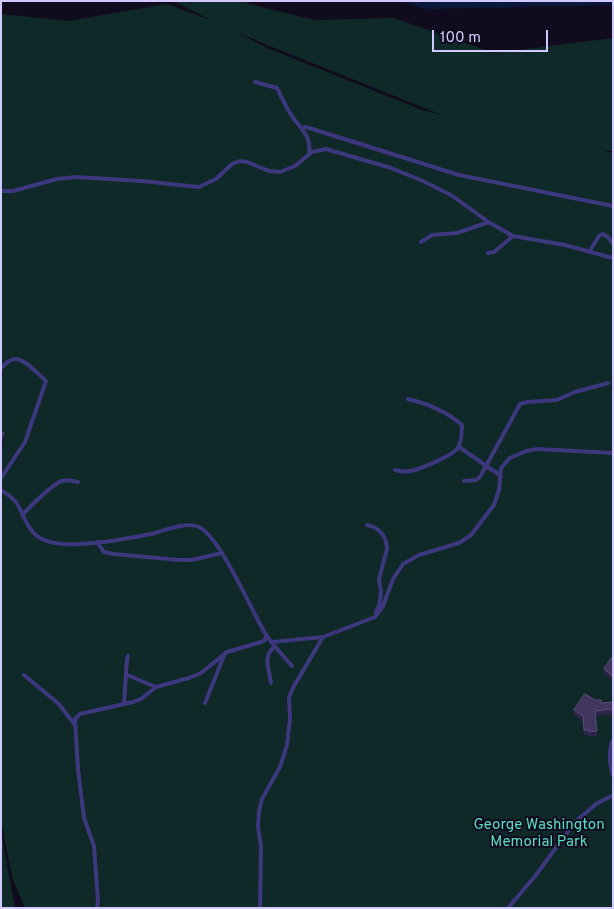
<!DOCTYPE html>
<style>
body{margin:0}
#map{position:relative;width:614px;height:909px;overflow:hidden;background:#100c1e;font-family:Overpass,sans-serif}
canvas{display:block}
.frame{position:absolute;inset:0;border:2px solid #d2caff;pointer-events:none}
.scale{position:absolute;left:432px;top:30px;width:116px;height:22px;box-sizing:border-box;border:2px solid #d2caff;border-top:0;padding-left:6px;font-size:15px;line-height:18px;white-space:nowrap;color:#d2caff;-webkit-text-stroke:4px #100c1e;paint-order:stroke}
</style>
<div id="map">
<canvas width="614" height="909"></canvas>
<div class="frame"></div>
<div class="scale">100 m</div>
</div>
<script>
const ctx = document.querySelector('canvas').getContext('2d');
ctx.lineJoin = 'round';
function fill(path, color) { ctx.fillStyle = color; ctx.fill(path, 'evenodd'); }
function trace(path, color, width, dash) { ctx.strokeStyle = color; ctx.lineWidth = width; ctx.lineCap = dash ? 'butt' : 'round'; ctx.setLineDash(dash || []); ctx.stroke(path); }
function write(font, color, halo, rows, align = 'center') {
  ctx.font = font + ' Overpass,sans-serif'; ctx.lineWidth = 4; ctx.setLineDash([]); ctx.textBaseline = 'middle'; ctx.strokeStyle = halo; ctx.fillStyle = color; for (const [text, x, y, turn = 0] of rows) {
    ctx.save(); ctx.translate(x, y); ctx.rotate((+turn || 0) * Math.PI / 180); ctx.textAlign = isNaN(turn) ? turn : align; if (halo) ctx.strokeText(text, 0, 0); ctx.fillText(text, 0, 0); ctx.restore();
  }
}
fill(new Path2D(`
 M173 1H246L248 4 315 20 394 18 494 53 613 38V151H603L613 153V908H25L12 877 1 821V14L68 21 167 4 213 21ZM237 32 265 44 442 115 422 110 267 48Z
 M1 831 15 908H1Z`), '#0f2828');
fill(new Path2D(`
 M400 1H613V5L425 9Z`), '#09183b');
trace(new Path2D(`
 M255 82 277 88C281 96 285 105 290 113 299 129 312 133 309 155
 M302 128 306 127 459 175 613 206
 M1 191H13L57 179 76 177 142 181 199 187 216 179 232 164 240 161 247 162 269 171 280 172 295 166 312 152 326 149 391 168 423 181 451 195 490 223 513 236 565 245 613 258
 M421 242 432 235 457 233 489 222
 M589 252 599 236 603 234 608 237 613 244
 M488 253 494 252 513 236
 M1 368C5 365 9 359 15 359 24 358 39 375 46 381L25 442 1 478
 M459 447 501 476
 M395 470C399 471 406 472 411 471 421 469 451 456 457 449 462 443 462 432 462 425 446 411 429 404 408 399
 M464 481 476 480 480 477 520 404 527 402 557 400 575 392 608 383
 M1 490C6 493 12 498 16 502 24 514 27 532 42 539 63 551 126 539 151 534 163 531 187 521 199 527 221 538 251 610 265 633 272 645 283 655 292 666
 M22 515C30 507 52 484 62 481 67 479 72 481 78 482
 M367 525C379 527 387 537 387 549L379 579 381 591 380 602 376 613
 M97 542 104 552 114 554 179 560H192L222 553
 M272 642 323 637 375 617 383 606 393 579 403 564 419 555 459 543 471 535 494 505 499 490 501 468 510 458 526 451 537 449 613 453
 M24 675 59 704 75 725
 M127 675 156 687
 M271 683C269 667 262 657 275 646
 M205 703 225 653
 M124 704 127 659 128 656
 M613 740C608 752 609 763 613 775
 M97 908 98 901 94 846 84 818 78 769 75 719 80 714 133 702 141 699 156 687 189 678 201 673 227 652 261 642 265 640 266 635
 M260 908 261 847 258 826 259 811 262 799 280 767 287 745 290 719 289 697 294 686 323 637
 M508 908 536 875 575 822 596 804 613 795`), '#3d377d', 4);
fill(new Path2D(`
 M613 656V687L612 679 604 674V669Z
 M595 700 601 703 613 702V714L596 716 597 736 589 737V735H584L583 721 574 715V710Z`), '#2e244c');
fill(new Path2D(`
 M4 433V440L1 448V441Z`), '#1b1332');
const building = new Path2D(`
 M1 432 4 433 1 441Z
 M613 656V682L612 675 604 669Z
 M585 694 595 700H601V703L613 702V709L595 711 597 731 589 732V730H584L583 716 574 710Z`);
fill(building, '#403660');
trace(building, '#574d79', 1);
write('15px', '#57dec3', '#100c1e', [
 ["George Washington",539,826],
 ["Memorial Park",539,843]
]);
</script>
